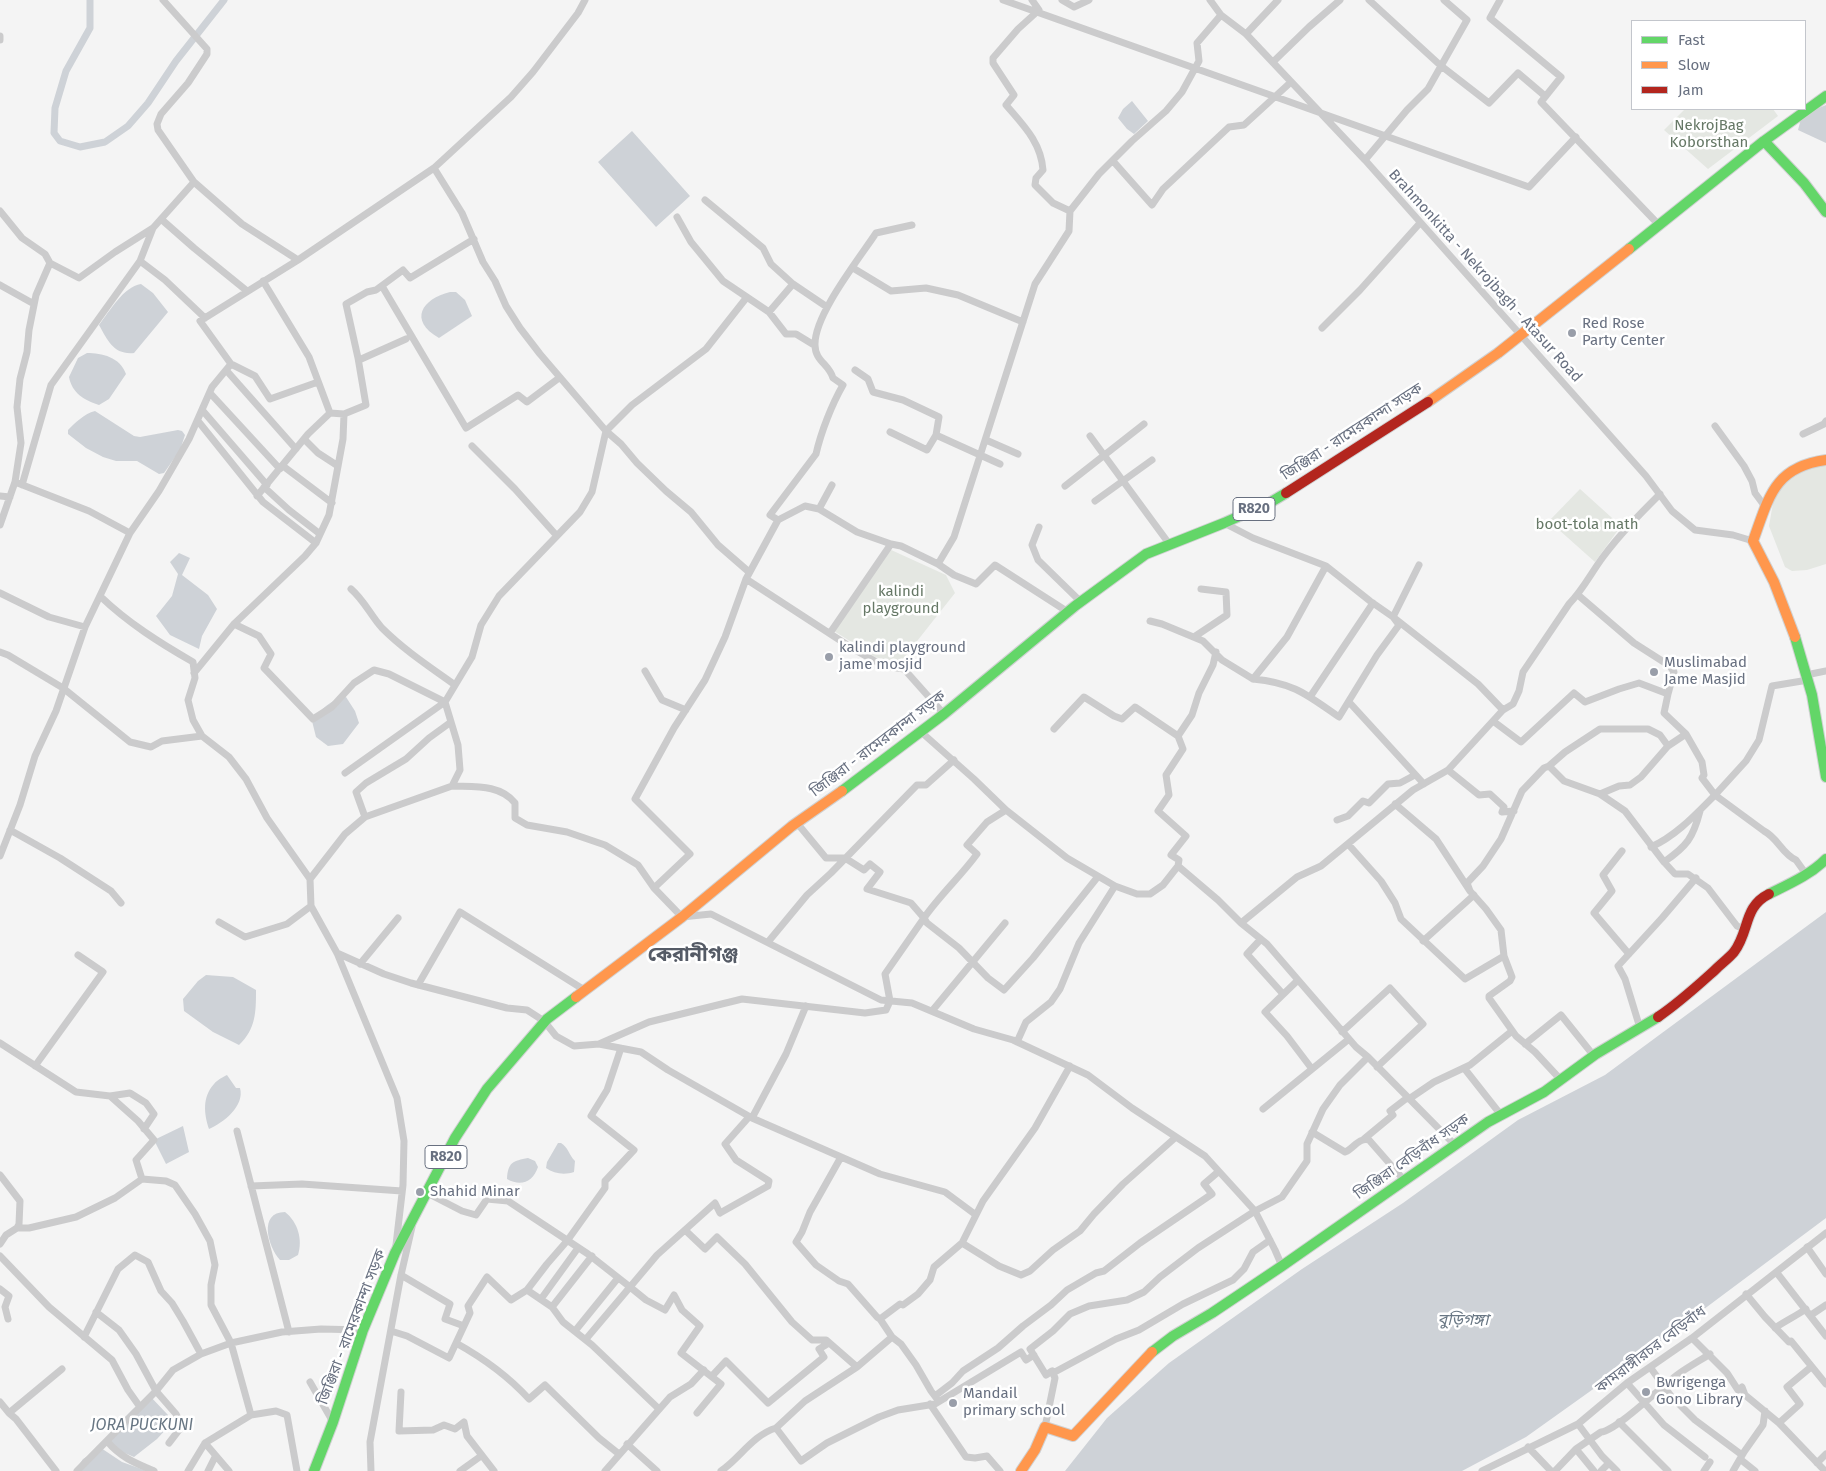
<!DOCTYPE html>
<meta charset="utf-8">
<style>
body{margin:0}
#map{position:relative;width:1826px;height:1471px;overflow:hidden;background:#f4f4f4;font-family:"Fira Sans",sans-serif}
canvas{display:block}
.legend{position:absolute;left:1631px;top:20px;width:175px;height:90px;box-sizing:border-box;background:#fff;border:1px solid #c3c6cc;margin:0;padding:6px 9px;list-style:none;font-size:15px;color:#687080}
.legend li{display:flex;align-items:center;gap:10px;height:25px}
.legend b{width:25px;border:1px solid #c3c6cc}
</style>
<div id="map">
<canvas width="1826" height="1471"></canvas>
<ul class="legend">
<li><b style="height:6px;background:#63d668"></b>Fast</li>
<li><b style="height:6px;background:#ff974d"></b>Slow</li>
<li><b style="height:6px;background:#b3261e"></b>Jam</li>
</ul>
</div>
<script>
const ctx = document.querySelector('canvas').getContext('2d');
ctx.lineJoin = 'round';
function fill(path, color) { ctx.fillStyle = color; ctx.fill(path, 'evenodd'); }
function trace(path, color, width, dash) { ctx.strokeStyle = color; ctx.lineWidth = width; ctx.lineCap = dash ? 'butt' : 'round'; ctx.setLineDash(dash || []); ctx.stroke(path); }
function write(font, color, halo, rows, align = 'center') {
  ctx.font = font + ' "Fira Sans","Noto Sans Bengali",sans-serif'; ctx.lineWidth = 5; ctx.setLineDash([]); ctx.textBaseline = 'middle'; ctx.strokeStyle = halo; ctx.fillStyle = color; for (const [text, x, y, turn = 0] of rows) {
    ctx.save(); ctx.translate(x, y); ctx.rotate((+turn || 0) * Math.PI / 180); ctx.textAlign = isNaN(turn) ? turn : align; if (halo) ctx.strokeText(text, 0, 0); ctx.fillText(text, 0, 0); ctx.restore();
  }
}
fill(new Path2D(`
 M1685 109H1773L1778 116 1708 169 1664 130Z
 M1826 464V564L1807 570 1792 571 1785 567 1769 526 1773 503 1779 487 1794 475 1813 466Z
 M1580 489 1621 526 1595 562 1549 521Z
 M889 549 946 575 955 593 899 664 875 657 834 631Z`), '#e4e7e2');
fill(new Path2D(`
 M1132 101 1148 121 1134 134 1127 129 1118 118 1123 109Z
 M1826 105V143L1798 130 1802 115Z
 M632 131 690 196 656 227 598 162Z
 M141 284 153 293 168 312 134 353C114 355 108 341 99 325 110 311 123 287 141 284Z
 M450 292H456L465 300 472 316 439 338C408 320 422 299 450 292Z
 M87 353C102 353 120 357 126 374L109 399 99 405C84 400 72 393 69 377L78 358Z
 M95 411 134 436 140 437 178 430 182 431 185 435 180 450 164 473 159 474 137 461H116L103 457 86 448 68 434V430C76 422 84 414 95 411Z
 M179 553 190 558 182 575 208 595 217 609 202 636 199 649 170 635 156 616 172 596 178 574 170 562Z
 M346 697 355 711 359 723 343 744 328 746 316 737 312 721C321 709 330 700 346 697Z
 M1826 912V1218L1676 1330 1526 1437 1462 1471H1065L1107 1418 1169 1363 1302 1269 1403 1203 1518 1120 1605 1075Z
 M206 975 233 977 256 990C256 1012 256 1029 239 1045L213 1032 184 1011 183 999 198 981Z
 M227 1075 236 1088H240C245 1106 223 1123 209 1129 204 1114 202 1097 214 1084 217 1080 223 1077 227 1075Z
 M183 1126 189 1152 166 1164 154 1140Z
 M558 1143H561C568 1147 569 1155 575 1161L574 1172C565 1175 554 1174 546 1168L547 1162Z
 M528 1158 535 1161 538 1167C533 1182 521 1187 507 1179 508 1162 513 1161 528 1158Z
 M285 1212C298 1222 303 1240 298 1255L289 1260H280C268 1247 258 1212 285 1212Z
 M149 1395 168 1415 169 1426 157 1439 134 1457 120 1451 110 1443 116 1426 133 1409Z
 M101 1448 122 1462 147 1471H75L83 1459Z`), '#ced2d7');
trace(new Path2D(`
 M90 0V28L66 71 55 108 54 133 60 141 80 147 105 142 128 126 148 103 176 61 224 0`), '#ced2d7', 7);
const fast = new Path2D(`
 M1764 141 1804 183 1826 212
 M1629 249 1764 141 1826 96
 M1795 637 1812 695 1826 777
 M842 791 944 714 1075 606 1146 554 1224 523 1271 502 1286 493
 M1769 894C1789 884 1810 875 1826 859
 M1152 1352 1173 1336 1212 1313 1282 1266 1488 1122 1544 1092 1596 1054 1658 1017
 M314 1471 333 1422 363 1330 395 1253 455 1138 487 1089 547 1019 576 997`);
const slow = new Path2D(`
 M1428 402 1498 353 1629 249
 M1795 637 1774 582 1753 541C1769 497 1774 467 1826 460
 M576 997 682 917 792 826 842 791
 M1021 1471 1035 1450 1045 1427 1073 1436 1152 1352`);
const jam = new Path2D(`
 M1286 493 1428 402
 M1658 1017C1680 1002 1695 988 1715 970 1721 964 1729 958 1734 952 1750 931 1743 907 1769 894`);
trace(fast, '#d0d1d2', 12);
trace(slow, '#d0d1d2', 12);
trace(jam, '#d0d1d2', 12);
trace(new Path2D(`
 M163 0 207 49V54L188 83 161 114 157 124 158 130 194 182 242 224 298 260 434 168 511 97 533 72 578 13 585 0
 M1003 0 1529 187 1576 137
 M1032 0 1039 10 1018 29 993 58V63L1014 95 1006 105C1023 125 1041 142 1043 170L1036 178 1035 185 1053 203 1070 211
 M1062 0 1074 7 1089 0
 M1210 0 1221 15 1246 34 1365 160 1646 476 1672 511 1695 530 1733 535 1753 541
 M1369 0 1440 65 1489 103 1518 73 1545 96
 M1500 0 1490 18 1561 77 1541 102 1659 225
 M1246 34 1278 0
 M0 36V40
 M1273 62 1309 27 1340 0
 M1365 160 1407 110 1428 89 1467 20 1444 0
 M1113 161 1152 205 1163 189 1229 127 1244 125 1291 82
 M434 168 462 213 483 262 495 281 506 306 520 328 540 354 606 431 621 444 637 463 666 491 691 512 718 545 749 572
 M705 200 763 248 771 264 793 284 827 307
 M0 211 22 238 45 254 50 263 36 295 29 330 27 352 20 379 17 407 21 443 15 482 89 511 130 533
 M677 217 691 242 723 281 769 312 786 334H796L814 345
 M161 219 194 248 247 291
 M140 261 165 280 205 318
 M50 263 79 278 115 252 153 228 194 182
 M853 268 891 291 926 288 958 295 1023 322
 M263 281 309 357 330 413 344 414
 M0 285 34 304
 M382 286 466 428 518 395 527 402 559 378
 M769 312 793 284
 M1322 328 1360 290 1420 223
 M359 360 406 339
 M231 364 255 376 270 399 318 382
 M226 370 296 449
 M855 370 868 379 873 392 903 400 939 417 936 435 927 450 890 432
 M210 393 280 469
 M203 411 267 485
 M1715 426 1744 466 1752 481 1755 493 1766 508
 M1803 434 1824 424 1826 421
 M936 435 1000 464
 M1090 436 1170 545
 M304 439 318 453 338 466
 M986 440 1018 454
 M472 446 515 489 557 536
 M283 466 332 503
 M22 485 51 385 140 261 153 228
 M1065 486 1144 424
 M264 487 289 510 320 534
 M0 496 10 497
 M257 496 308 434 330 413
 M1095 501 1152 460
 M819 509 832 485
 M778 520 746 579 725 637 705 680 674 728 635 799 690 854 654 888 682 917 711 914 881 1000 912 1003 974 1029 1013 1040 1088 1075 1132 1108 1205 1156 1255 1211 1275 1250 1282 1266
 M1224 523 1253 538 1326 566 1370 601 1393 617 1478 684 1503 710 1448 770 1413 790 1321 866 1297 877 1241 923 1267 944 1356 1047 1368 1057 1455 1145
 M0 525 15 482
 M1039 527 1032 545 1038 560 1081 602
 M316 543 329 515 343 439 344 414 366 405 358 358 346 304 367 292 376 290 403 270 410 278 474 239
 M891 544 857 532 819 509 805 506 778 520 770 515 816 454C821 432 832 404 843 385L833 378C829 364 815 361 815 345 814 315 859 259 876 233L912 225
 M938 564 954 575 976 584 995 565 1068 612
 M746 579 855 650 884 666 904 669 944 714
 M351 589C364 600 371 616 382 628 404 650 430 667 455 685
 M0 593 49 617 85 627
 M100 596C128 623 160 643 193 662L195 678 188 700 193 720 202 736 229 757 246 779 267 818 310 879
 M1150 621 1162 624 1203 641 1222 660 1253 679 1287 637 1326 566
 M234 624 259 636 271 654 264 668 313 719 332 707 354 683 374 670 389 674 445 702 345 773
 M830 633 891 544 901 546 938 564 954 537 1035 284 1069 231 1070 211 1099 174 1132 141 1166 111 1182 92 1199 61 1197 43 1221 15
 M1194 637 1227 615 1226 592 1201 589
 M0 652 8 655 63 688 130 742 151 747 162 741 202 736
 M645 671 662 700 686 710
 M194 673 234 624 305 556 316 543 263 502 198 421
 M1806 675 1826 671
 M1253 679C1294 683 1306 694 1339 717L1377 655 1399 625 1393 617 1419 565
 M1310 697 1373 603
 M1349 702 1424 784
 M1503 710 1513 704 1519 691 1523 672 1569 604C1583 590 1591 573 1603 557 1620 534 1640 514 1660 494
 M1493 721 1521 742 1574 693 1585 702 1619 689 1639 683 1668 694 1674 672 1670 666 1634 643 1578 595
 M1054 729 1084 697 1114 716 1122 719 1135 707 1178 736
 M920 731 974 779 1006 810 1067 858 1115 886 1137 894H1150L1163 885 1178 866 1218 900 1241 923
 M1549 766 1565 752 1600 729H1648L1660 735 1668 746
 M1448 770 1479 795 1490 794 1504 807 1502 812 1514 811
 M452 786C474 787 500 784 515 803V818L527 825 567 832 605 845 638 865 654 888
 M1600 794 1619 786 1630 785 1641 777 1668 746 1686 734 1664 713 1668 694
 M1395 804 1436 839 1470 891 1486 909 1501 930 1504 956
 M1006 810 987 822 967 845 977 854C961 876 940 895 924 918L927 923 959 948 988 978 1004 990 1033 958 1096 879
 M1700 811C1693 838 1687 846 1664 862L1675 874H1688L1708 888 1737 926 1744 929
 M365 817 356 792 366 783 406 759 429 738 451 722
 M1337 820 1348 816 1363 801 1369 803 1388 784 1400 783 1415 775
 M10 830 60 858 111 891 121 903
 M1348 844 1381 881 1395 903 1401 919 1465 979 1504 956 1512 977 1510 981 1489 996V998L1516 1036 1535 1052 1561 1080
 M1651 847C1676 836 1696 814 1715 795L1702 778 1704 775 1702 762 1686 734
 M1622 851 1603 875 1612 891 1594 913 1629 954
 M0 856 20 805 35 756 56 711 85 627 130 533 159 491 189 439 212 387 231 364 200 321 298 260
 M1178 866 1179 860 1171 855 1186 836 1158 811 1169 795 1166 775 1183 749 1178 736 1192 715 1199 693 1213 665 1216 652
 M1806 874 1796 860C1782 854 1778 838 1764 831L1715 795 1746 761 1759 740 1772 686 1808 680
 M1470 891 1467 883 1483 866 1501 839 1522 791 1544 768 1549 766 1564 781 1600 794 1625 811 1664 862
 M219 922 245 937 287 924 311 906
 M1261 939 1247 954 1283 994
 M1423 941 1474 895
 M768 942 807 895 831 873 917 785H926L954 760
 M337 953 384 974 411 983 507 1008 527 1010 544 1021 556 1036 574 1046 599 1044 641 1052 668 1070 752 1118 880 1174 945 1192 976 1215
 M360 964 398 918
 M1298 980 1265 1012 1287 1036 1312 1069
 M418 985 460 912 586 991
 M932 1011 1005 923
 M1640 1028 1625 979 1618 966 1662 918 1696 878
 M1342 1032 1390 988 1423 1024 1377 1067
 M1017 1042 1026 1022 1051 1002 1060 989 1079 943 1115 886
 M0 1043 76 1092 110 1096 138 1121 154 1140 136 1160 142 1179
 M599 1044 649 1022 742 999 865 1013 886 1010 890 1001 885 974 924 918 911 903 867 889 880 872 870 864 864 870 845 858H826L797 823
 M1525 1044 1561 1015 1594 1056
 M621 1048 607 1090 591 1116 634 1150 605 1181V1188L567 1241 547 1264 527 1290 552 1307 563 1322 592 1345 659 1409
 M35 1066 103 972 78 955
 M1464 1068 1501 1115
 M110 1096 130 1093 146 1103 154 1114 144 1129
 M1409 1099 1434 1082 1470 1065 1512 1031
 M1263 1109 1349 1039
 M752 1118 786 1054 806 1006
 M237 1131 289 1332
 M1312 1132 1345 1152C1353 1149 1359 1137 1369 1140L1404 1180
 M1364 1139 1393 1115 1390 1111 1407 1098
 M841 1157 810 1212 802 1232 796 1242 816 1265 839 1281 848 1284 877 1317 880 1319 900 1304 903 1305 918 1294 930 1280 934 1267 962 1243 983 1201 1035 1128 1070 1066
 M0 1175 20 1201 19 1224 17 1228 6 1235 0 1244
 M251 1186 302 1184 402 1191
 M427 1193 462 1211 476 1215 487 1199 508 1201 588 1254 630 1287 657 1255 715 1203 720 1213 768 1186 769 1181 736 1160 725 1144 749 1117
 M17 1228H29L76 1217 115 1198 142 1179 166 1181 175 1185 195 1214 210 1241 215 1265 211 1285V1305L231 1343 251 1415 205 1443 229 1471
 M685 1230 705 1249 717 1237 745 1264 792 1322 812 1340H826L857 1367 805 1401 776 1428 801 1461 827 1443 879 1417 898 1410 935 1404 1021 1352 1026 1360 1034 1355
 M962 1243 999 1266 1021 1275 1030 1271 1053 1250 1080 1231 1094 1214 1123 1184 1176 1137
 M396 1245 403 1185 404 1141 397 1098 337 953 311 906 310 879 345 834 365 817 452 786 460 770 458 745 445 702 472 657 481 625 499 596 580 512 592 492 606 431 632 405 706 349 747 297
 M1807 1247 1826 1274
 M0 1256 49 1307 112 1360 128 1390 140 1407
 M1777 1273 1826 1336
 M401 1275 450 1304 445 1319 464 1326
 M0 1289 9 1296 5 1307 8 1319
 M1746 1294 1765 1317 1789 1342 1791 1341 1826 1384
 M541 1299 578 1248
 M552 1307 592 1256
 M96 1312 119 1330 136 1354 156 1391 176 1414 182 1426 169 1443
 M1811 1315 1826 1305
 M880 1319 892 1337 901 1344 916 1365 931 1391 937 1399
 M1775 1328C1785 1321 1796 1316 1806 1309
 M391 1331 407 1336 449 1358 470 1313 468 1306 487 1277 511 1300 527 1290
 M575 1331 618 1278
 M84 1337 118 1269 135 1255 148 1262 161 1291 172 1303 183 1321 201 1354
 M1692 1338 1727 1373 1738 1390 1742 1387 1745 1395 1779 1423 1825 1471
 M586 1339 630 1287 646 1300 665 1310 674 1295 682 1310 700 1326 681 1353 721 1384 697 1413
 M456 1343C483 1358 508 1376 529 1399L545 1385 599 1438 619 1454
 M857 1367 892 1337
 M1650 1367 1671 1396 1695 1420 1742 1455
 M1053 1373 1116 1339 1139 1330 1183 1304 1233 1280 1244 1269 1253 1252 1270 1240
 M712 1376 726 1361 768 1403 824 1357 819 1349 829 1343
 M310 1382 333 1422
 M1627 1383 1664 1425 1705 1457
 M401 1392 399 1431 433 1430 444 1425 455 1429 464 1422 467 1436 494 1471
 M935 1396 952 1383 963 1371 998 1348 1023 1326 1051 1305 1067 1290 1096 1273 1104 1271 1140 1243 1212 1194 1204 1184 1218 1172
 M0 1402 9 1413
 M930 1404 966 1457 975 1458 987 1456 1000 1471
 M251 1415 276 1411 287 1415 297 1471
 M1619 1422 1668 1471
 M1779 1423 1800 1404 1787 1387 1811 1367
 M1578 1424 1602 1456 1617 1471
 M1045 1427 1055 1378 1052 1371 1046 1375 1030 1349 1053 1331 1070 1314 1089 1306 1127 1300 1144 1292 1160 1277 1198 1248 1255 1211 1282 1197 1307 1161V1144L1323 1109 1340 1085 1368 1057
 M107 1441C120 1457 135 1463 154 1471
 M627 1444 657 1471
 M1528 1447 1551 1471
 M1576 1449 1594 1471
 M1740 1459 1755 1471
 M1817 1463 1826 1454
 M56 1471 16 1419 9 1413 62 1369
 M77 1471 156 1391 173 1370 201 1354 231 1343 282 1332 321 1329 363 1330
 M188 1471 205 1443
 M208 1471 215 1457
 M371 1471 370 1442 401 1275 412 1227
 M460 1471 481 1456
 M605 1471 670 1397 691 1384 704 1370
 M721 1471C740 1458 753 1435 776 1428
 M1482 1471 1578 1424 1627 1383 1692 1338 1826 1233
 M1555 1471 1576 1449 1601 1432C1616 1431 1662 1386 1677 1375 1688 1367 1699 1361 1710 1354
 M1601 1471 1609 1463
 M1704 1471 1710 1462
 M1733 1471 1744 1452 1763 1425 1765 1411`), '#cbcbcc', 7);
trace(fast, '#63d668', 10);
trace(slow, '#ff974d', 10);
trace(jam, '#b3261e', 10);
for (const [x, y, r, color] of [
 [1572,333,5,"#999ea9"],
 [829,657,5,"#999ea9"],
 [1654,672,5,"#999ea9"],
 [420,1192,5,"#999ea9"],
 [1646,1392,5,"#999ea9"],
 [953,1403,5,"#999ea9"]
]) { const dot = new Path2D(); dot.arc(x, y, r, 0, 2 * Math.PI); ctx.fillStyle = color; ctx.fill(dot); trace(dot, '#fff', 2); }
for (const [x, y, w] of [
 [1254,509,42],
 [446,1157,42]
]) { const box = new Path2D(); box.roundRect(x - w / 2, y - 11.5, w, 23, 4); ctx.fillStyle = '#fff'; ctx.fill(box); trace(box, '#687080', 1); }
write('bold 14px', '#687080', null, [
 ["R820",1254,509],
 ["R820",446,1157]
]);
write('15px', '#667866', '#fff', [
 ["NekrojBag",1709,126],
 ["Koborsthan",1709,143],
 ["boot-tola math",1587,525],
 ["kalindi",901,592],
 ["playground",901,609]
]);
write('15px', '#687080', '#fff', [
 ["Brahmonkitta - Nekrojbagh - Atasur Road",1485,276,48],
 ["জিঞ্জিরা - রামেরকান্দা সড়ক",1352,432,-33],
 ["জিঞ্জিরা - রামেরকান্দা সড়ক",878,744,-37],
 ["জিঞ্জিরা বেড়িবাঁধ সড়ক",1412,1157,-35],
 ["জিঞ্জিরা - রামেরকান্দা সড়ক",352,1327,-69],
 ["কামরাঙ্গীরচর বেড়িবাঁধ",1651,1350,-37]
]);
write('15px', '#687080', '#fff', [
 ["Red Rose",1582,324],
 ["Party Center",1582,341],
 ["kalindi playground",839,648],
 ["jame mosjid",839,665],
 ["Muslimabad",1664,663],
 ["Jame Masjid",1664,680],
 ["Shahid Minar",430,1192],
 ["Bwrigenga",1656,1383],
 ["Gono Library",1656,1400],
 ["Mandail",963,1394],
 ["primary school",963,1411]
], 'left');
write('italic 16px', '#697784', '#fff', [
 ["বুড়িগঙ্গা",1463,1321],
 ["JORA PUCKUNI",142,1426]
]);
write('bold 20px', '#555b66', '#fff', [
 ["কেরানীগঞ্জ",693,955]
]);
</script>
